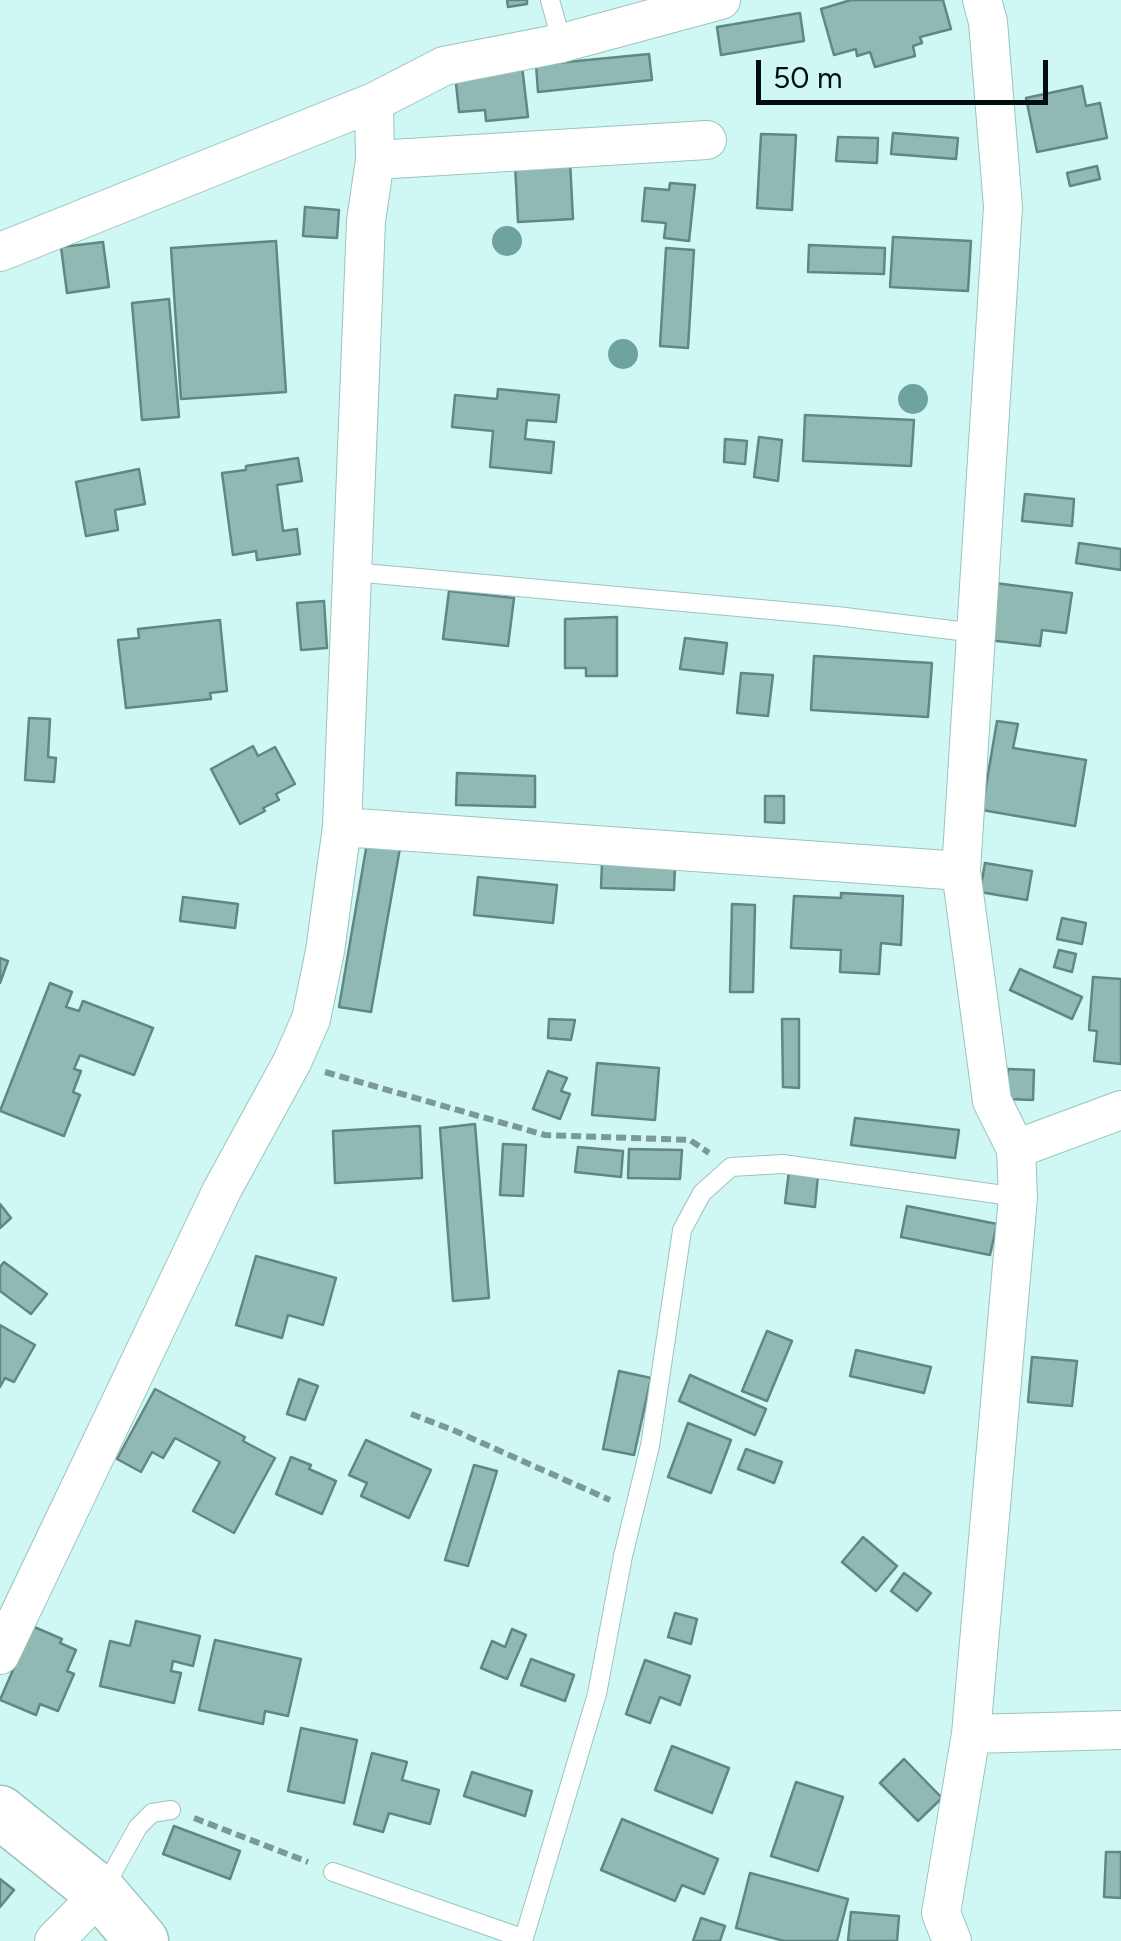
<!DOCTYPE html>
<style>
body{margin:0}
#map{position:relative;width:1121px;height:1941px;overflow:hidden;background:#cff8f4;font-family:Figtree,sans-serif}
canvas{display:block}
.scale{position:absolute;left:756px;top:60px;width:292px;height:45px;box-sizing:border-box;border:5px solid #020e0d;border-top:0;padding-left:12px;font-size:30px;line-height:35px;white-space:nowrap;color:#020e0d;-webkit-text-stroke:8px #cff8f4;paint-order:stroke}
</style>
<div id="map">
<canvas width="1121" height="1941"></canvas>
<div class="scale">50 m</div>
</div>
<script>
const ctx = document.querySelector('canvas').getContext('2d');
ctx.lineJoin = 'round';
function fill(path, color) { ctx.fillStyle = color; ctx.fill(path, 'evenodd'); }
function trace(path, color, width, dash) { ctx.strokeStyle = color; ctx.lineWidth = width; ctx.lineCap = dash ? 'butt' : 'round'; ctx.setLineDash(dash || []); ctx.stroke(path); }
const building = new Path2D(`
 M507 0H527V4L508 7Z
 M851 0H943L951 29 920 37 922 43 913 46 915 56 875 67 870 52 857 56 856 49 834 55 821 9Z
 M800 13 804 41 721 55 717 27Z
 M649 54 652 80 538 92 536 65Z
 M522 66 528 117 486 121 485 110 459 112 455 74Z
 M1082 86 1086 106 1100 103 1107 138 1037 152 1026 98Z
 M893 133 958 138 956 159 891 154Z
 M761 134 796 135 792 210 757 208Z
 M838 137 878 138 877 163 836 161Z
 M570 161 573 219 518 222 515 164Z
 M1097 166 1100 179 1070 186 1067 173Z
 M670 183 695 185 689 241 664 238 666 223 642 221 645 188 669 190Z
 M305 207 339 210 337 238 303 236Z
 M893 237 971 241 968 291 890 287Z
 M276 241 286 392 181 399 171 248Z
 M103 242 109 287 67 293 61 247Z
 M809 245 885 248 884 274 808 272Z
 M666 248 694 250 688 348 660 346Z
 M169 299 179 417 142 420 132 303Z
 M498 389 559 395 556 422 527 420 525 439 554 442 551 473 490 467 493 431 452 427 455 395 497 399Z
 M805 415 914 420 911 466 803 461Z
 M759 437 782 440 778 481 754 477Z
 M725 439 747 441 745 464 724 462Z
 M298 458 302 481 277 485 283 531 297 529 300 554 257 560 256 551 233 555 222 473 246 470V466Z
 M139 469 145 504 115 510 118 530 86 536 76 482Z
 M1025 494 1074 499 1072 526 1022 521Z
 M1079 543 1121 549V570L1076 563Z
 M995 583 1072 593 1066 633 1042 630 1040 646 988 640Z
 M449 591 514 598 508 646 443 639Z
 M324 601 327 648 301 650 297 603Z
 M617 617V676H586V668H565V619Z
 M220 620 227 691 210 693 211 699 126 708 118 640 139 638 138 629Z
 M685 638 727 643 723 674 680 669Z
 M814 656 932 663 928 717 811 710Z
 M741 673 773 675 768 716 737 713Z
 M29 718 50 719 48 757 56 758 54 782 25 780Z
 M997 721 1018 724 1013 748 1086 760 1075 826 982 810Z
 M253 746 258 756 275 747 295 784 276 794 279 800 263 808 265 811 240 824 211 769Z
 M457 773 535 776V807L456 805Z
 M765 796H784V823L765 822Z
 M367 843 400 848 371 1012 339 1007Z
 M602 863 675 866 674 890 601 888Z
 M985 863 1032 871 1027 900 980 892Z
 M478 877 557 885 553 923 474 915Z
 M841 893 903 896 901 945 881 943 879 974 840 972 841 950 791 948 794 896 841 898Z
 M183 897 238 904 235 928 180 921Z
 M732 904 755 905 753 992H730Z
 M1062 918 1086 923 1082 944 1057 939Z
 M1059 950 1076 954 1072 972 1054 967Z
 M0 958 8 961 0 983Z
 M1020 969 1082 997 1072 1019 1010 990Z
 M1093 977 1121 979V1064L1094 1061 1097 1031 1089 1030Z
 M50 983 72 992 66 1007 79 1011 83 1001 153 1028 134 1075 80 1055 74 1069 81 1071 73 1092 80 1095 64 1136 0 1111Z
 M549 1019 575 1020 571 1040 548 1038Z
 M782 1019H799V1088L783 1087Z
 M597 1063 659 1068 655 1120 592 1115Z
 M1008 1069 1034 1070 1033 1100 1006 1099Z
 M548 1071 567 1078 561 1091 570 1094 560 1119 533 1109Z
 M855 1118 959 1130 955 1158 851 1145Z
 M475 1124 489 1298 453 1301 440 1128Z
 M420 1126 422 1178 335 1183 333 1131Z
 M503 1144 526 1145 523 1196 500 1195Z
 M578 1147 623 1151 621 1177 575 1172Z
 M629 1149 682 1150 680 1179 628 1178Z
 M789 1171 818 1175 815 1207 785 1203Z
 M0 1204 11 1218 0 1228Z
 M907 1206 997 1224 990 1255 901 1237Z
 M256 1256 336 1278 323 1325 288 1315 282 1338 236 1325Z
 M4 1262 47 1294 31 1314 0 1291V1267Z
 M0 1325 35 1345 14 1382 5 1378 0 1387Z
 M767 1331 792 1341 767 1401 742 1391Z
 M856 1350 931 1367 924 1393 850 1376Z
 M1032 1357 1077 1361 1072 1406 1028 1402Z
 M619 1371 651 1378 634 1455 603 1449Z
 M690 1375 766 1409 755 1435 679 1401Z
 M299 1379 318 1386 305 1420 287 1414Z
 M155 1389 245 1437 243 1441 275 1458 234 1533 193 1511 220 1462 175 1438 163 1458 152 1452 141 1472 117 1459Z
 M688 1423 731 1440 711 1493 668 1477Z
 M366 1440 431 1470 409 1518 361 1496 367 1483 349 1475Z
 M746 1449 782 1462 774 1483 738 1469Z
 M291 1457 311 1465 309 1469 336 1481 322 1514 276 1494Z
 M474 1465 497 1471 468 1566 445 1560Z
 M863 1537 897 1566 876 1591 842 1562Z
 M904 1573 931 1593 917 1611 891 1591Z
 M675 1613 697 1619 691 1644 668 1637Z
 M136 1621 200 1636 193 1666 173 1661 171 1671 181 1673 174 1703 100 1686 110 1641 130 1646Z
 M32 1626 62 1639 60 1643 76 1650 67 1671 74 1674 58 1711 40 1704 36 1715 0 1700Z
 M512 1629 526 1635 507 1679 481 1668 492 1641 505 1647Z
 M215 1640 301 1659 288 1716 265 1711 263 1724 199 1710Z
 M531 1659 574 1675 565 1701 521 1685Z
 M645 1660 690 1676 680 1705 660 1697 650 1723 626 1714Z
 M301 1728 357 1740 344 1803 288 1791Z
 M672 1746 729 1768 712 1813 655 1790Z
 M372 1753 407 1762 402 1780 439 1790 430 1824 389 1813 383 1832 354 1824Z
 M904 1759 942 1798 918 1821 880 1783Z
 M472 1772 532 1791 525 1816 464 1796Z
 M796 1782 843 1797 818 1871 771 1856Z
 M622 1819 718 1859 704 1894 682 1885 675 1901 601 1870Z
 M174 1826 240 1851 230 1879 163 1854Z
 M1106 1852H1121V1898L1104 1897Z
 M750 1873 848 1899 837 1941H784L736 1928Z
 M0 1879 14 1890 0 1907Z
 M851 1912 899 1916 897 1941H848Z
 M701 1918 725 1926 720 1941H693Z`);
fill(building, '#91b9b4');
trace(building, '#608783', 2.5);
const service = new Path2D(`
 M550 0 562 43
 M353 572 837 616 976 633
 M333 1872 522 1938
 M104 1888 138 1827 152 1813 171 1810
 M523 1941 597 1694 623 1556 650 1446 682 1230 702 1193 731 1167 783 1164 1018 1197`);
const minor = new Path2D(`
 M375 160 707 140
 M0 252 374 102 444 66 562 43 721 0
 M342 827 961 871
 M1016 1149 1121 1110
 M0 1655 222 1190 292 1062 311 1019 325 951 342 827 366 221 375 160 374 102
 M971 1734 1121 1730
 M54 1941 101 1893
 M952 1941 941 1913 971 1734 1018 1197 1016 1149 992 1101 961 871 1003 207 988 22 982 0`);
const secondary = new Path2D(`
 M0 1812 101 1893 142 1941`);
trace(service, '#9bc3bf', 20);
trace(minor, '#9bc3bf', 40);
trace(secondary, '#9bc3bf', 55);
trace(new Path2D(`
 M325 1072 545 1135 690 1140 709 1153
 M411 1414 453 1430 610 1500
 M194 1818 308 1862`), '#7b9996', 6, [10, 5]);
trace(service, '#fff', 18);
trace(minor, '#fff', 38);
trace(secondary, '#fff', 52);
ctx.fillStyle = '#6ea39f';
for (const [x, y] of [
 [507,241],
 [623,354],
 [913,399]
]) { ctx.beginPath(); ctx.arc(x, y, 15, 0, 2 * Math.PI); ctx.fill(); }
</script>
